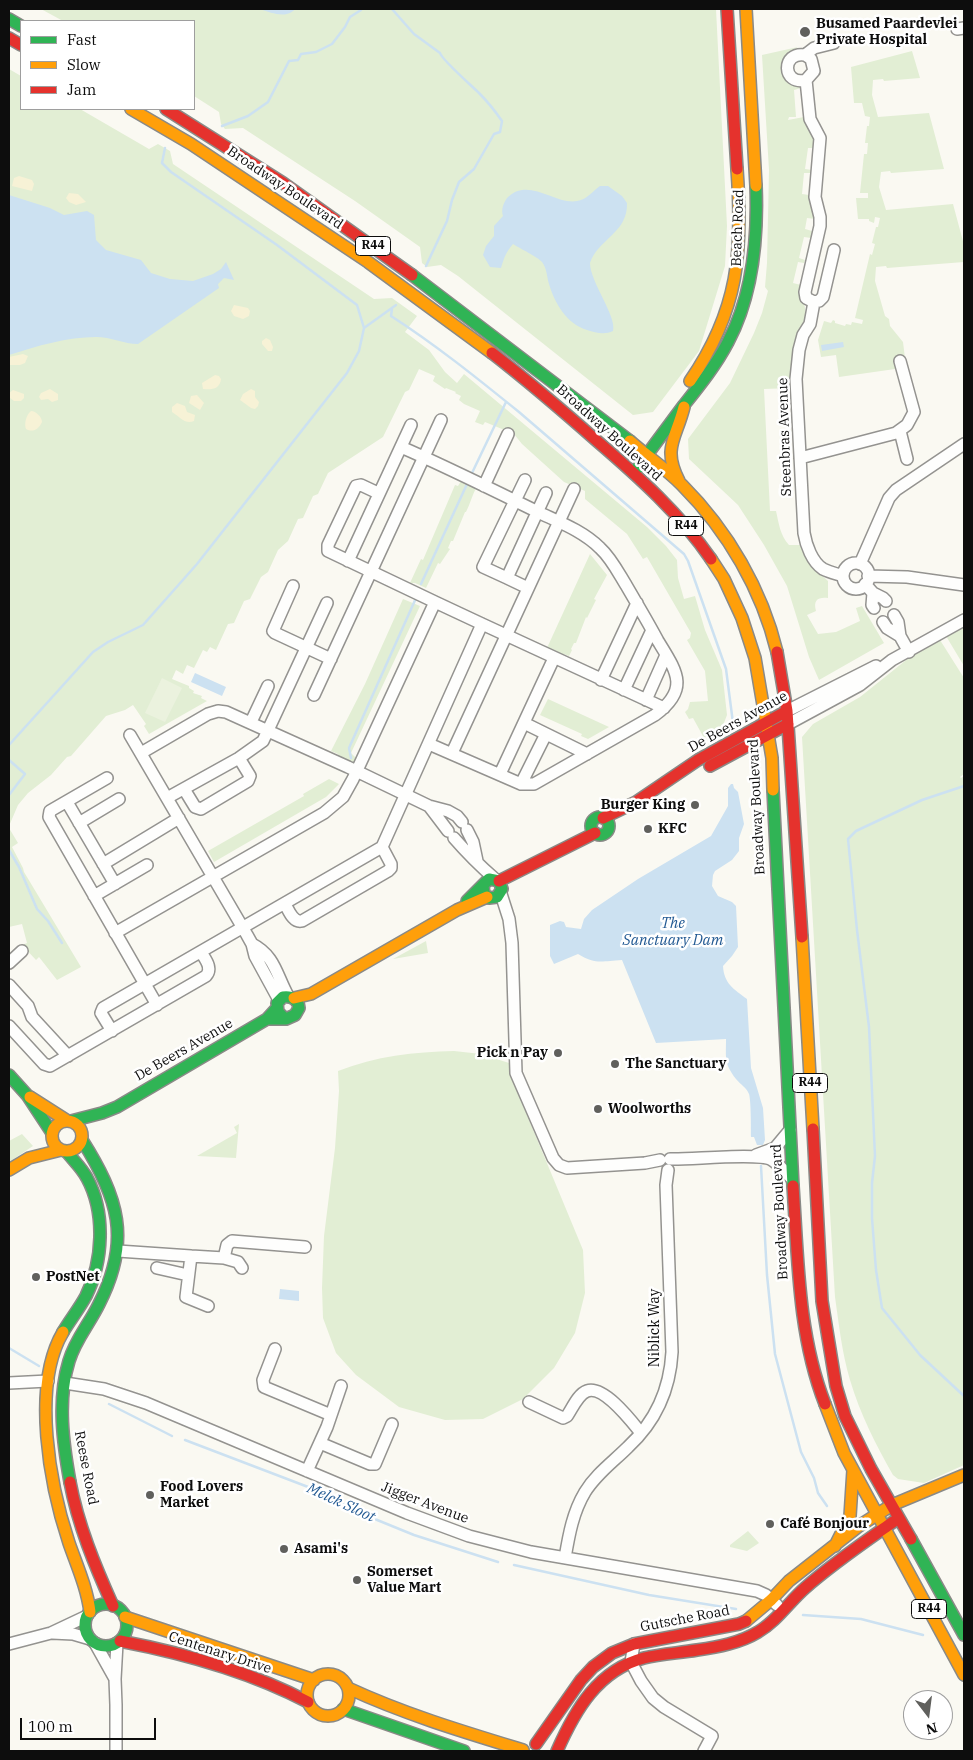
<!DOCTYPE html>
<meta charset="utf-8">
<style>
body{margin:0}
#map{position:relative;width:973px;height:1760px;overflow:hidden;background:#faf9f2;font-family:"IBM Plex Serif",serif}
canvas{display:block}
.frame{position:absolute;inset:0;border:10px solid #0d0d0d;pointer-events:none}
.legend{position:absolute;left:20px;top:20px;width:175px;height:90px;box-sizing:border-box;background:#fff;border:1px solid #9e9e9e;margin:0;padding:6px 9px;list-style:none;font-size:15px;color:#0d0d0d}
.legend li{display:flex;align-items:center;gap:10px;height:25px}
.legend b{width:25px;border:1px solid #9e9e9e}
.north{position:absolute;left:903px;top:1690px;width:50px;height:50px;box-sizing:border-box;background:#fff;border:1px solid #9e9e9e;border-radius:50%;rotate:165deg;font-size:14px;font-weight:700;line-height:20px;text-align:center;color:#0d0d0d}
.north::after{content:'';display:block;margin:auto;width:18px;height:22px;background:#60605d;clip-path:polygon(50% 0,100% 100%,50% 72%,0 100%)}
.scale{position:absolute;left:20px;top:1718px;width:136px;height:22px;box-sizing:border-box;border:2px solid #0d0d0d;border-top:0;padding-left:6px;font-size:15px;line-height:18px;white-space:nowrap;color:#0d0d0d;-webkit-text-stroke:4px #fff;paint-order:stroke}
</style>
<div id="map">
<canvas width="973" height="1760"></canvas>
<div class="frame"></div>
<ul class="legend">
<li><b style="height:6px;background:#30b455"></b>Fast</li>
<li><b style="height:6px;background:#ff9f0a"></b>Slow</li>
<li><b style="height:6px;background:#e5322d"></b>Jam</li>
</ul>
<div class="north">N</div>
<div class="scale">100 m</div>
</div>
<script>
const ctx = document.querySelector('canvas').getContext('2d');
ctx.lineJoin = 'round';
function fill(path, color) { ctx.fillStyle = color; ctx.fill(path, 'evenodd'); }
function trace(path, color, width, dash) { ctx.strokeStyle = color; ctx.lineWidth = width; ctx.lineCap = dash ? 'butt' : 'round'; ctx.setLineDash(dash || []); ctx.stroke(path); }
function write(font, color, halo, rows, align = 'center') {
  ctx.font = font + ' "IBM Plex Serif",serif'; ctx.lineWidth = 5; ctx.setLineDash([]); ctx.textBaseline = 'middle'; ctx.strokeStyle = halo; ctx.fillStyle = color; for (const [text, x, y, turn = 0] of rows) {
    ctx.save(); ctx.translate(x, y); ctx.rotate((+turn || 0) * Math.PI / 180); ctx.textAlign = isNaN(turn) ? turn : align; if (halo) ctx.strokeText(text, 0, 0); ctx.fillText(text, 0, 0); ctx.restore();
  }
}
fill(new Path2D(`
 M41 9H716L727 226 725 266 699 351 653 412 633 415 458 276 441 265 427 267 422 263 420 247 355 201 243 128 225 129 221 124 219 112 194 96V21H63Z
 M798 47C789 53 782 57 782 69L801 88 794 90 796 117H789L788 120 804 117 809 131 815 140V148H808L805 169 812 170V173H804L802 194 809 195 815 219 807 218 805 229 812 231 811 238 804 237 799 258 805 260 804 263 798 262 793 283 801 285 806 314 793 356 791 370V388L764 389 770 511H776C779 524 780 535 789 545H802L815 569 828 581V598C818 597 813 600 816 611L807 615 818 634 836 632 860 621 856 608 862 606 884 643 819 680 809 657 787 586 764 545 738 505 689 459 688 439 730 383 754 333 762 313 768 291 765 287 767 263 769 170 762 55Z
 M912 51 920 78 884 81 883 79 873 80 872 95 878 117 929 113 944 169 891 173 890 171 881 172 879 187 886 210 953 204 964 245V262L887 268 886 266 876 267 875 281 885 316 889 319 890 326 903 342 905 358 895 369 839 377 836 355 821 357 818 340 824 321 831 323 833 320 835 321V323L845 326 846 324 851 325 852 322 862 324 863 320 855 318 870 254 872 255 875 244 872 243 876 227H878L880 218 875 217 874 223 869 221V219H858L856 198H868V193H860L864 154H867L868 143H865L867 126H869L870 117 865 116 862 103H854L851 67Z
 M9 69 21 76V109H80L149 149 158 144 170 151 173 164 374 299 392 298 417 316 405 332 429 350 445 372 457 383 464 374 647 527 666 546 677 560 678 578 684 599 695 596 705 630 722 670 727 715 722 728 704 738 693 718 689 719 685 712 688 709 690 702 708 701 705 671 687 640 690 638 691 633 647 557 643 559 627 534 585 499V491L564 482 522 444 514 434 485 422 483 425 475 422 480 411 464 404 459 400 461 396 455 393 456 392 446 388 445 389 433 381 435 376 419 369 409 390 405 392 383 437 328 473 318 494 313 496 303 518 298 519 288 541 278 550 268 572 261 577 250 599 244 601 234 623 228 624 216 650 210 647 207 652 203 650 194 668 187 665 183 674 176 670 172 679 189 686V688L194 691 193 693 202 696 201 698 207 701 149 734 144 726 146 724 133 705 125 710 106 716 71 756 67 757 51 775 28 793 18 805 9 826Z
 M461 481 476 488C472 496 470 504 466 512H465L453 541H451L448 548 450 549 440 564 438 563 426 588 415 583H410L421 559 423 560 455 485 458 486Z
 M590 554 607 575 594 599 596 600 587 618 586 617 576 643H574L571 649 572 650 569 656 564 654 562 655 547 648Z
 M403 599 420 606 351 753 356 758 354 763 339 758 338 754 331 751 365 684Z
 M964 626V666L946 636Z
 M940 640 964 678V774L960 777 961 778 964 776V1465L924 1483 898 1479 893 1475C876 1445 860 1414 850 1380 842 1353 839 1325 835 1297L802 737 813 724 860 697 910 657Z
 M548 699 609 727 588 739 581 736 582 734 540 715Z
 M329 779 339 784 326 797 214 862 208 851 304 796 303 794Z
 M9 828 18 843 12 847 23 868 24 872 81 967 57 980 39 957 36 960 22 945 27 943 22 924 9 927Z
 M426 941 428 953 393 959Z
 M454 1051 481 1054 509 1063 510 1074 583 1250 585 1293 575 1333 554 1368 523 1399 483 1419 445 1420 399 1407 356 1375 336 1353 323 1318 322 1288 324 1236 335 1148 339 1091 338 1071C376 1056 414 1052 454 1051Z
 M239 1124 236 1158 197 1156 237 1133 234 1127Z
 M22 1134 33 1146 9 1162V1141Z
 M748 1531 759 1543 747 1551 730 1547V1545Z`), '#e2eed4');
fill(new Path2D(`
 M19 176 32 180 34 184 32 191 12 186 14 178Z
 M69 193 78 194 86 202 76 205 69 202 66 198Z
 M234 305 248 308 250 311 249 316 243 319 234 316 231 311Z
 M266 338 270 340 273 347 272 351H268L262 344V341Z
 M23 354 28 356 25 363 20 365H9V357Z
 M215 375 219 376 221 379C220 389 212 390 203 389L202 383Z
 M50 389 58 394V400L52 402 48 399 41 400 39 397 41 393Z
 M251 389 255 391V397L259 402 258 406 255 409 251 408 240 400 243 394Z
 M13 390 24 394V398L21 401H14L10 398 9 393Z
 M197 395 204 403 200 410 189 403 191 396Z
 M177 403 185 406 187 412 195 415 194 421C185 425 179 416 172 412V407Z
 M31 411C36 411 42 417 42 422 39 429 33 433 26 429 24 424 26 415 31 411Z`), '#f7f2d6');
fill(new Path2D(`
 M162 678 182 688 165 722 145 713Z`), '#ebf2de');
fill(new Path2D(`
 M260 9H295C287 19 271 13 260 9Z
 M600 186H608L622 196 627 203C628 233 598 239 590 263 590 282 617 316 613 331 605 335 596 333 587 330 567 324 555 304 549 284 547 278 547 268 542 262 538 257 519 248 513 244 506 252 504 258 501 268L490 267 483 255 486 246 494 236V226L503 216C501 210 503 204 507 198 528 176 555 205 577 201 586 200 593 191 600 186Z
 M9 195 50 208 64 215 87 211 94 215 96 240 106 250 141 260 151 273 170 279 193 281 213 274 221 269 226 262 234 280 224 278 218 284 219 288 138 344C124 344 111 337 96 337 67 337 37 346 9 355Z
 M843 342 844 347 822 351 821 345Z
 M195 673 226 687 222 696 191 682Z
 M731 784H733L734 788 738 792 744 824 739 838V851L732 860 715 871 713 875 712 886 718 896 732 902 736 906 738 947 732 956 723 966C724 984 734 989 747 999L751 1068 763 1108 765 1140 763 1145H757L754 1137H751C751 1128 751 1100 749 1094 746 1087 741 1085 736 1079 724 1063 726 1059 726 1039L656 1043 622 960C602 961 596 965 578 954L554 964 550 956V925L560 921 564 922 566 927 581 929 584 919 592 910 638 879 711 836 728 806V788Z
 M280 1289 299 1291V1301L279 1299Z`), '#cce1f1');
trace(new Path2D(`
 M392 9 414 34 440 53C442 60 472 86 479 93 488 102 495 111 502 121L500 132 494 134 474 169 459 182 452 200 447 221 426 266
 M222 126 248 116 268 102 289 61 298 60 301 54 316 52 332 44 345 27 350 17 361 10V9
 M392 309 391 316C436 345 477 378 519 412 574 459 629 506 684 554L688 561 726 669 733 723
 M364 328 396 305
 M472 473 506 402
 M421 584 467 484
 M9 745 93 652 108 642 143 625 197 564 347 373 359 351 364 328 357 305 277 245 171 172 162 163 165 148
 M351 758 349 748 416 598
 M9 760 25 774 9 795
 M964 786 922 800 856 831 848 839 857 930 869 1027 875 1156 872 1183V1218L876 1270 882 1308 920 1355 964 1396
 M9 850 19 867 37 909 48 921 62 943
 M761 1166 767 1275 775 1354 801 1452 814 1478 818 1493 827 1506
 M9 1348 39 1366
 M109 1404 172 1436
 M185 1440 316 1490 360 1513 414 1535 498 1562
 M514 1565 649 1595 736 1609
 M803 1615 861 1619 923 1635`), '#cce1f1', 2.5);
const street = new Path2D(`
 M957 29 964 28
 M805 55 811 59 814 71 806 80C782 86 781 51 805 55L814 48 834 43
 M806 80 810 119 820 138 815 197 820 217V226L805 292 806 298 814 302
 M814 302 810 324 803 335 799 350 796 379 804 533C806 545 812 562 823 569 829 572 837 574 843 576
 M814 302 819 301 823 297 834 250
 M900 431 907 459
 M401 447C447 467 493 490 538 512 559 522 583 531 600 548 611 558 618 572 626 585 637 604 648 622 658 641 677 672 690 689 655 715L534 784H521L429 744
 M800 458 896 433 907 425 914 412 900 361
 M525 480 483 567 507 578 546 493
 M484 486 508 434
 M378 493 361 485 356 486 328 545V551L435 602
 M348 561 411 425
 M843 576a13 13 0 1 1 26 0a13 13 0 1 1-26 0Z
 M860 564 889 498 896 490 964 444
 M868 576 907 577 964 585
 M507 578 528 588
 M865 584 873 593 883 598 886 601
 M293 586 273 631 275 633 331 659
 M873 593 872 605 874 608
 M894 615 898 622 900 636 909 652
 M883 622 887 628 900 636
 M601 680 637 603
 M624 690 652 630
 M314 695 441 420
 M646 700 666 655
 M787 711 876 666
 M251 722 268 686
 M524 723 587 754
 M788 724 860 685 892 660 964 620
 M130 735 247 935 252 944 255 956 279 1000
 M141 753 208 714 218 711 226 712 348 767 429 806 448 811 457 816 462 822
 M452 753 574 489
 M500 774 554 658
 M107 778 50 811 49 817 157 1005
 M521 784 546 734
 M184 789 195 807 201 809 248 781 250 776 239 758
 M167 798 239 758 263 741 327 603
 M67 802 115 884
 M429 806 448 831
 M79 823 119 799
 M467 830 473 842 477 861
 M454 838C467 853 480 866 495 879
 M103 864 179 818
 M501 894 509 919 512 943 516 1073 553 1158 559 1165 567 1168 645 1163 660 1160
 M94 896 147 865
 M285 904C289 911 293 923 302 921L388 871 391 868V864L382 847
 M115 933 324 813 343 797 353 779 435 602 482 624
 M252 944C275 956 276 974 288 996
 M9 963 22 951
 M9 985 28 1006 32 1017 68 1056
 M9 1026 44 1064 50 1066 206 976C213 968 205 959 201 952
 M112 1031 101 1013 103 1008 382 847 482 624 664 708
 M756 1155 775 1148 790 1130
 M670 1159C690 1160 759 1152 772 1160 780 1165 786 1173 792 1179
 M118 1251 191 1256 186 1297 208 1306
 M191 1256 224 1258 227 1245 232 1241 305 1247
 M224 1258 238 1262 242 1268
 M157 1268 188 1275
 M275 1349 263 1380 264 1387 331 1415
 M9 1383 48 1381
 M65 1383 104 1389 146 1403 407 1513 469 1536 531 1552 757 1591 766 1595 777 1605
 M529 1402 563 1418 567 1416C572 1409 578 1394 587 1391 604 1385 632 1422 641 1433
 M320 1443 370 1464H375L392 1424
 M307 1471 327 1427 341 1386
 M565 1558C569 1534 573 1512 585 1492 596 1474 613 1462 628 1447 655 1422 670 1389 672 1352L666 1185 668 1170
 M52 1633 73 1634 90 1639
 M95 1643 114 1677
 M9 1644 51 1633 87 1616
 M634 1644 631 1662 641 1681 653 1698 664 1707 712 1736 704 1751
 M116 1751V1705L115 1679 117 1643`);
const fast = new Path2D(`
 M9 19 21 26
 M412 275 630 441
 M634 473C650 450 667 428 684 405 700 385 716 365 728 342 753 295 758 238 756 186
 M773 790 793 1186
 M591 826a9 9 0 1 1 18 0a9 9 0 1 1-18 0Z
 M467 901 489 879 499 881 502 889 497 897 489 898 484 894 483 886
 M267 1019H286L295 1015 299 1008C298 999 292 996 283 997L277 1003 278 1012 284 1018
 M9 1075 27 1095 52 1133
 M71 1121 102 1113 117 1107 267 1019 277 1008
 M63 1332C70 1320 79 1309 86 1296 103 1262 106 1213 87 1178 82 1168 73 1160 66 1151
 M70 1482C63 1443 57 1400 69 1361 75 1340 90 1323 99 1304 132 1240 118 1197 82 1140
 M911 1539 964 1635
 M85 1625a21 21 0 1 1 42 0a21 21 0 1 1-42 0Z
 M343 1709 464 1751`);
const slow = new Path2D(`
 M746 9 756 186
 M131 109 191 144 368 262 492 353
 M690 381C739 310 743 252 737 169
 M630 441C647 456 666 469 682 485 728 531 762 590 777 652
 M679 481C662 448 676 439 684 407
 M711 559 724 579 742 618 755 658 772 758 773 790
 M802 937 813 1129
 M294 998 311 994 457 910 487 897
 M30 1097 66 1120
 M52 1136a15 15 0 1 1 30 0a15 15 0 1 1-30 0Z
 M9 1170 29 1158 61 1150
 M63 1332C31 1386 50 1486 69 1543 77 1566 87 1588 90 1612
 M825 1404 844 1453 964 1675
 M835 1546 850 1516 853 1470
 M125 1617 314 1680
 M746 1621 771 1600 789 1581 859 1526 892 1505 964 1475
 M307 1695a21 21 0 1 1 42 0a21 21 0 1 1-42 0Z
 M348 1688C404 1714 464 1732 523 1750`);
const jam = new Path2D(`
 M727 9 737 169
 M9 38 21 45
 M166 109 283 183 412 275
 M492 353C528 381 563 411 597 441 639 477 680 514 711 559
 M777 652 787 711 802 937
 M710 766 788 724
 M603 818 636 802 698 760 787 711
 M499 881 595 833
 M813 1129 822 1301 836 1386 845 1416 871 1469 911 1539
 M793 1186C798 1259 798 1335 825 1404
 M70 1482C78 1525 95 1566 113 1606
 M120 1641C183 1653 251 1672 308 1702
 M536 1744 581 1680 593 1667 612 1653 634 1644 739 1624 746 1621
 M557 1751C575 1710 598 1670 644 1658 661 1654 679 1653 697 1650 718 1647 740 1643 758 1632 777 1621 789 1602 805 1588 832 1564 863 1543 893 1522`);
trace(street, '#949390', 14);
trace(fast, '#8a8a87', 14);
trace(slow, '#8a8a87', 14);
trace(jam, '#8a8a87', 14);
trace(street, '#fefefd', 11);
trace(fast, '#30b455', 11);
trace(slow, '#ff9f0a', 11);
trace(jam, '#e5322d', 11);
for (const [x, y, r, color] of [
 [805,32,6,"#60605d"],
 [695,805,5,"#60605d"],
 [648,829,5,"#60605d"],
 [558,1053,5,"#60605d"],
 [615,1064,5,"#60605d"],
 [598,1109,5,"#60605d"],
 [36,1277,5,"#60605d"],
 [150,1495,5,"#60605d"],
 [770,1524,5,"#60605d"],
 [284,1549,5,"#60605d"],
 [357,1580,5,"#60605d"]
]) { const dot = new Path2D(); dot.arc(x, y, r, 0, 2 * Math.PI); ctx.fillStyle = color; ctx.fill(dot); trace(dot, '#fff', 2); }
for (const [x, y, w] of [
 [373,246,35],
 [686,526,35],
 [810,1083,35],
 [929,1609,35]
]) { const box = new Path2D(); box.roundRect(x - w / 2, y - 9.5, w, 19, 4); ctx.fillStyle = '#fff'; ctx.fill(box); trace(box, '#0d0d0d', 1); }
write('bold 12px', '#0d0d0d', null, [
 ["R44",373,246],
 ["R44",686,526],
 ["R44",810,1083],
 ["R44",929,1609]
]);
write('bold 14px', '#0d0d0d', '#fff', [
 ["Busamed Paardevlei",816,24],
 ["Private Hospital",816,40],
 ["Burger King",685,805,"right"],
 ["KFC",658,829],
 ["Pick n Pay",548,1053,"right"],
 ["The Sanctuary",625,1064],
 ["Woolworths",608,1109],
 ["PostNet",46,1277],
 ["Food Lovers",160,1487],
 ["Market",160,1503],
 ["Café Bonjour",780,1524],
 ["Asami's",294,1549],
 ["Somerset",367,1572],
 ["Value Mart",367,1588]
], 'left');
write('14px', '#0d0d0d', '#fff', [
 ["Broadway Boulevard",285,188,34],
 ["Beach Road",738,228,-88],
 ["Broadway Boulevard",609,433,42],
 ["Steenbras Avenue",785,437,-92],
 ["De Beers Avenue",738,722,-29],
 ["Broadway Boulevard",757,807,-93],
 ["De Beers Avenue",184,1050,-30],
 ["Broadway Boulevard",780,1212,-93],
 ["Niblick Way",655,1328,-90],
 ["Reese Road",86,1468,79],
 ["Jigger Avenue",425,1503,21],
 ["Gutsche Road",685,1619,-11],
 ["Centenary Drive",220,1653,18]
]);
write('italic 15px', '#235a93', '#fff', [
 ["The",673,924],
 ["Sanctuary Dam",673,941],
 ["Melck Sloot",341,1503,25]
]);
</script>
